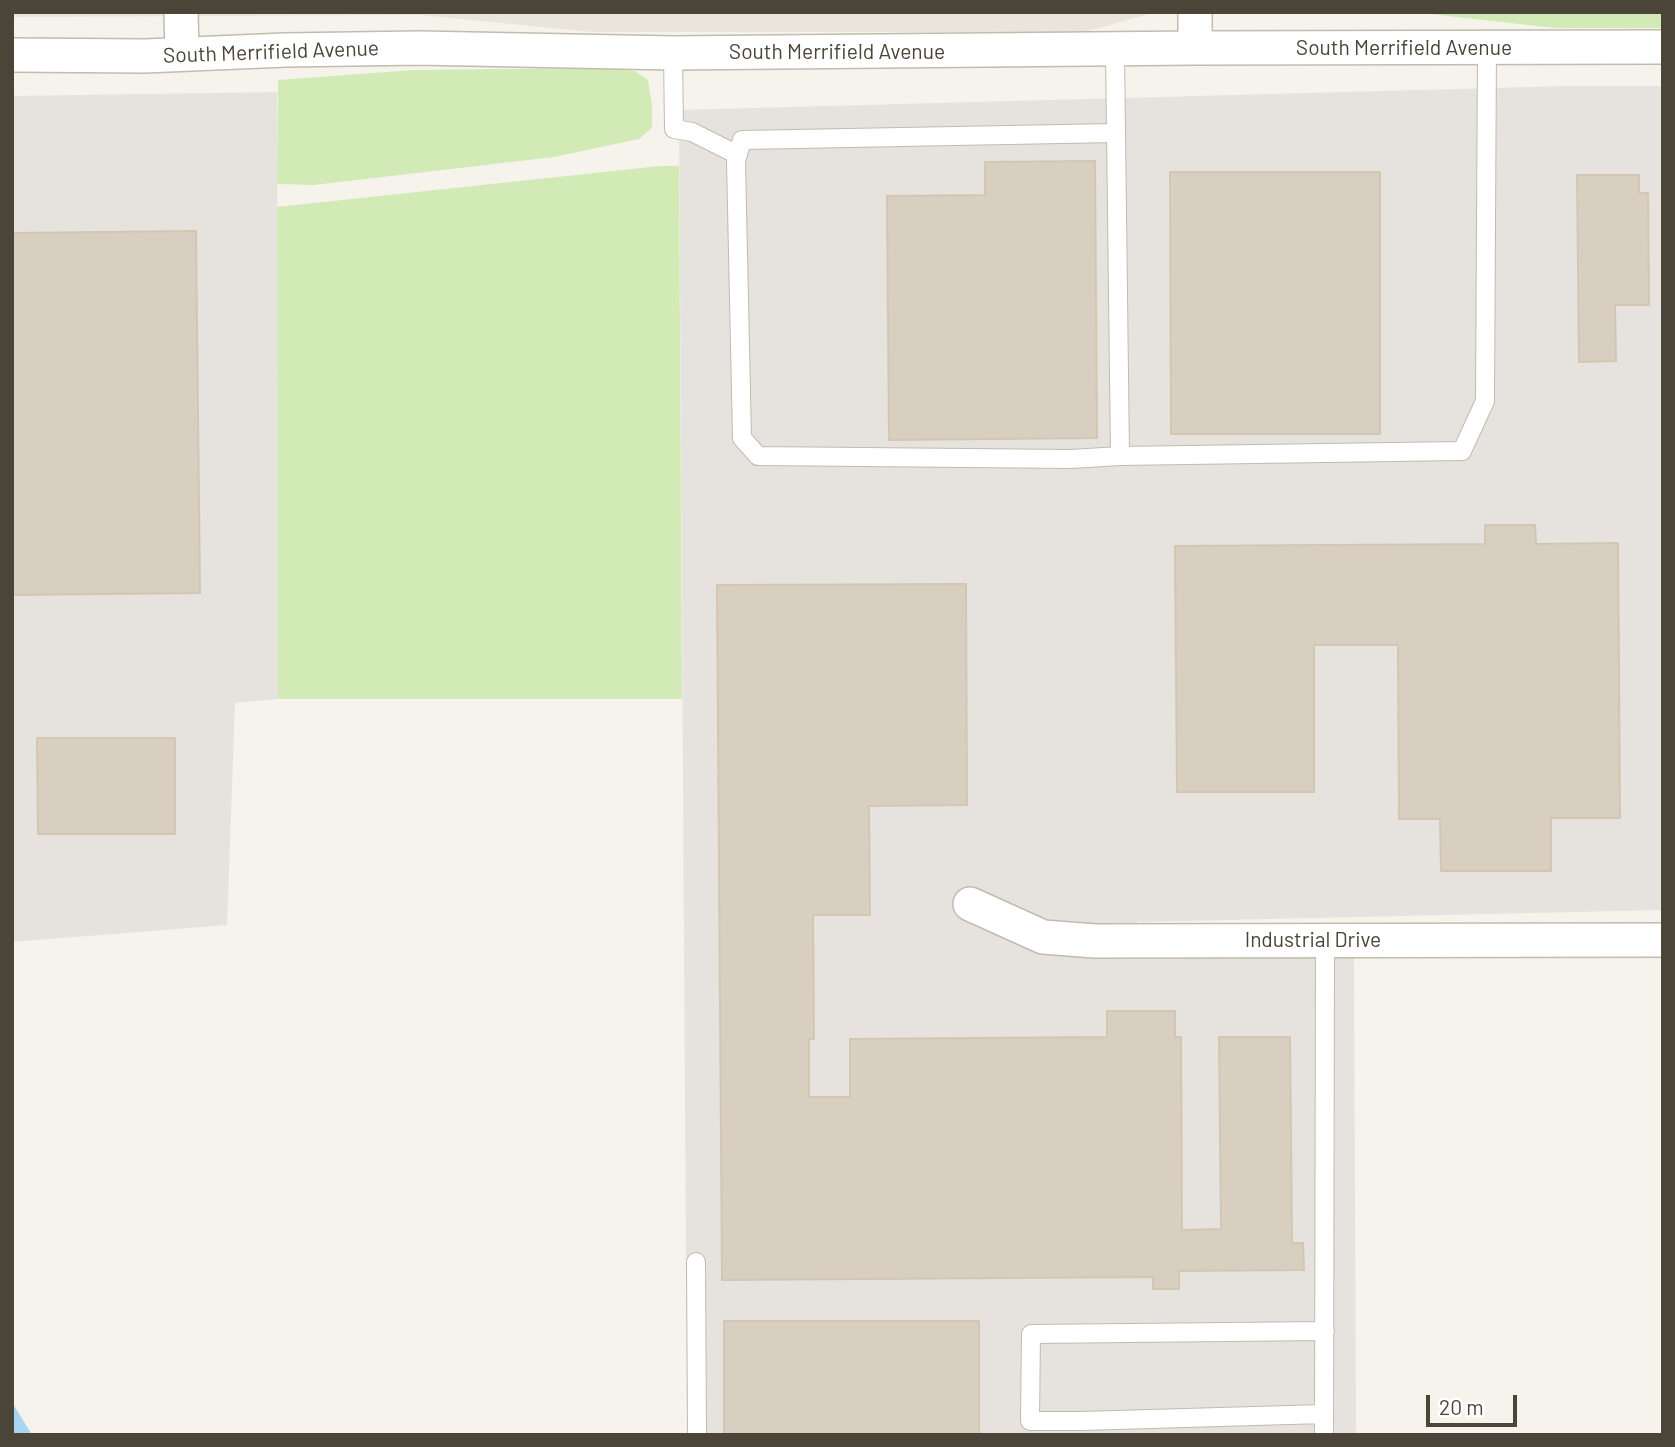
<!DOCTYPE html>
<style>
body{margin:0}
#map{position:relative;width:1675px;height:1447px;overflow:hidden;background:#f6f3ec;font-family:Barlow,sans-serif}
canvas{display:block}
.frame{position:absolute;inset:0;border:14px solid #4b4439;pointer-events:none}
.scale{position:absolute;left:1426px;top:1395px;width:91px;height:32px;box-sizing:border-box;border:4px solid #4b4439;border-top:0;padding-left:9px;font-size:21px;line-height:24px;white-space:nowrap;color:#4b4439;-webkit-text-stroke:5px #fff;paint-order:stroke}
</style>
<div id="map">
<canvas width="1675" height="1447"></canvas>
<div class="frame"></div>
<div class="scale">20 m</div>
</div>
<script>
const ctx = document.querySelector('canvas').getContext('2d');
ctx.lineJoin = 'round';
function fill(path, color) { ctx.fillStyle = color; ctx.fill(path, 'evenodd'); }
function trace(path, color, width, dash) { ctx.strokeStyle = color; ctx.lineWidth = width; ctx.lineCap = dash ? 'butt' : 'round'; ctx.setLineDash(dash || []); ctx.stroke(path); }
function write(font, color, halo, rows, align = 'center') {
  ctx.font = font + ' Barlow,sans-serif'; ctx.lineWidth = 6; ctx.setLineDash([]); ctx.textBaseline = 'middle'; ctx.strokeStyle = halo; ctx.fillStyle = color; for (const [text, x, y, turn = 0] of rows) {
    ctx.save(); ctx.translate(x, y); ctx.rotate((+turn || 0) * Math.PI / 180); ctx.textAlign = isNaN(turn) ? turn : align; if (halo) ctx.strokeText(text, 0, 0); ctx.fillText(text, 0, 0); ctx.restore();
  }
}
fill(new Path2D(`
 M12 12H1156L1084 32H592L421 15 12 17Z`), '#eae5da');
fill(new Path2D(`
 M1566 86H1663V910L1138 922 1137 958H1354L1356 1435H687L679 110Z
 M277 92 278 699 235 703 227 925 12 942V96Z`), '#e6e2dd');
fill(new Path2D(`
 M1412 12H1663V28H1555Z
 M605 68 635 71 648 80 652 106V128L639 139 554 157 314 185 277 184 278 80 414 70Z
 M660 166H679L682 699H278L277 207Z`), '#d2eab5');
fill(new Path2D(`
 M12 1402 32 1435H12Z`), '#a9d4f2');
const building = new Path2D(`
 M1095 161 1097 438 889 440 887 196 985 195V162Z
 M1170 172H1380V434H1171Z
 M1577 175H1639V193H1648L1649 305H1615L1616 361 1579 362Z
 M196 231 200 593 12 595V233Z
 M1485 525H1535L1536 544 1618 543 1620 818H1551V871H1441L1440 819H1399L1398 645H1314V792H1177L1175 546 1485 544Z
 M966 584 967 805 869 806 870 915H813L814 1039H809V1097H850V1039L1107 1037V1011H1175V1037H1181L1182 1230 1221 1229 1219 1037H1290L1292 1243H1303L1304 1270 1179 1271V1289H1153V1277L722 1280 717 585Z
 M37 738H175V834H38Z
 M724 1321H979V1435H724Z`);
fill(building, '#d8cfc1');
trace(building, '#d3c7b4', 2);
const service = new Path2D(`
 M1115 50 1120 456 1071 459 758 456 742 438 736 161 742 140 1115 133
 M673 53 674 129 692 132 738 155
 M1120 456 1462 451 1485 401 1487 48
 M696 1262 697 1435
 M1324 1414 1081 1421H1030L1031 1334 1325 1331
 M1324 1435 1325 940`);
const minor = new Path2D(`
 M181 12 182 54
 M1195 12V48
 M12 55 145 56 285 50 419 48 673 53 1195 48 1663 47
 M970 904 1043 937 1095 941 1663 940`);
trace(service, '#c2bbae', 20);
trace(minor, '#c2bbae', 36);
trace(service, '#fff', 18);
trace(minor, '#fff', 33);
write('21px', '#4b4439', '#fff', [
 ["South Merrifield Avenue",1404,48],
 ["South Merrifield Avenue",271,52,-2],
 ["South Merrifield Avenue",837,52],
 ["Industrial Drive",1313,940]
]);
</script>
